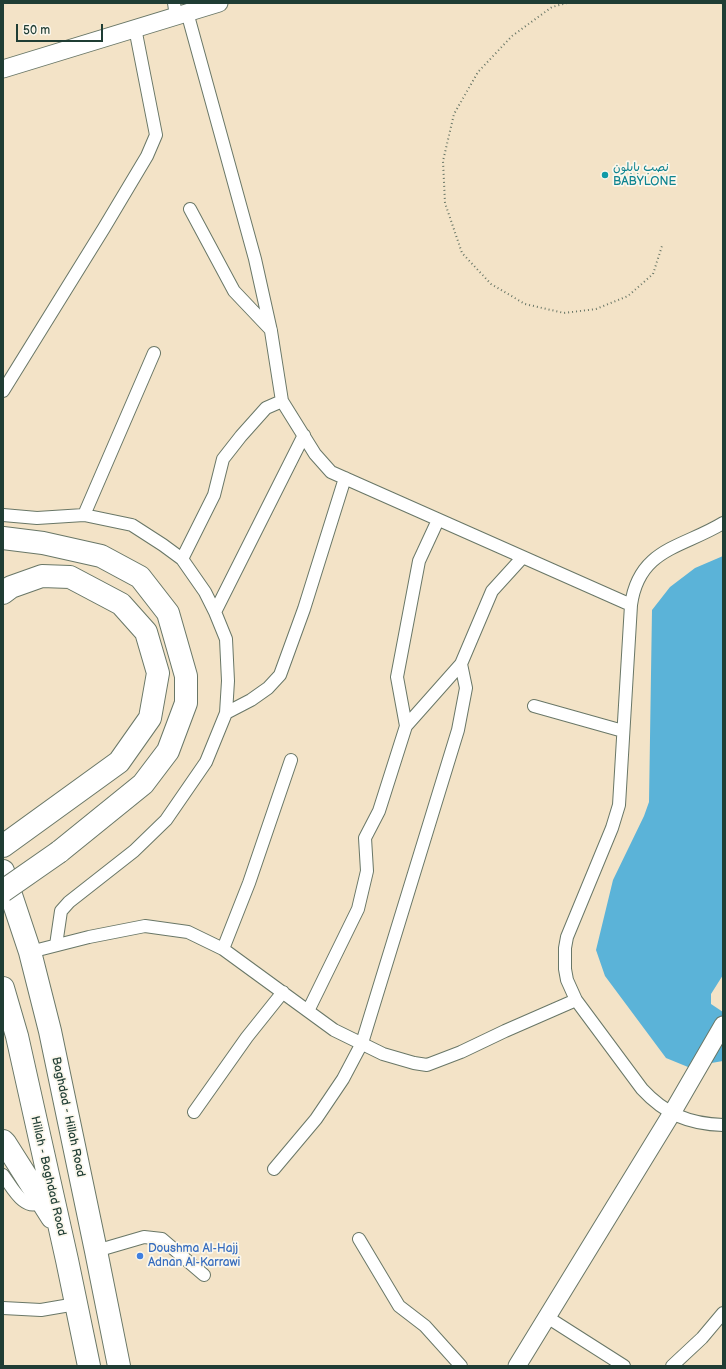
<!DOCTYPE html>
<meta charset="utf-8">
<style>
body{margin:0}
#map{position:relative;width:726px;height:1369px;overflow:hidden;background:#f3e3c7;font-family:"Balsamiq Sans",sans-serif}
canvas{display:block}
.frame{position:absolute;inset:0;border:4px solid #1f3d34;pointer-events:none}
.scale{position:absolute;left:16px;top:24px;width:87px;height:18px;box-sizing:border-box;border:2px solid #1f3d34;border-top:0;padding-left:5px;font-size:12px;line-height:14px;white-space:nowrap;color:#1f3d34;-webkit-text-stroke:3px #fbf7ec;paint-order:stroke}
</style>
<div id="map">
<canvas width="726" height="1369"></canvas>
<div class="frame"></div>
<div class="scale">50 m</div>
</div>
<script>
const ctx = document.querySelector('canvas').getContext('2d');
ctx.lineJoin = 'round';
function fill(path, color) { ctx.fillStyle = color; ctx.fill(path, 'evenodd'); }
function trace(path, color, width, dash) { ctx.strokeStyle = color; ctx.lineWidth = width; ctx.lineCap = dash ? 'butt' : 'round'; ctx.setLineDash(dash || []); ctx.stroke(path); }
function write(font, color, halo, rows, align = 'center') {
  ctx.font = font + ' "Balsamiq Sans","Playpen Sans Arabic",sans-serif'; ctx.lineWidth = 3.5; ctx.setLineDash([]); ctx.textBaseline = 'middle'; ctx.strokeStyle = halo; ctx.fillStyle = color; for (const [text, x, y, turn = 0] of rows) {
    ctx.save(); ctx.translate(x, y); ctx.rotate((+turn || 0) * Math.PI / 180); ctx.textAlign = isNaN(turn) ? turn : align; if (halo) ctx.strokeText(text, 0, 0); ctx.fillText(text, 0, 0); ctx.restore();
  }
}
fill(new Path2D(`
 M723 556V975L711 994V1004L723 1012V1061L688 1067 666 1058 605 976 596 950 613 880 644 816 649 802 652 610 670 587 695 568Z`), '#5bb3d8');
const street = new Path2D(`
 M174 3 176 16
 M187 12 255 259 271 331 282 401 315 454 331 472 631 605
 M190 209 234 291 271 330
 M3 391 104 228 147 156 156 135 135 28
 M3 515 37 518 84 515 132 525 163 545 182 559 205 592 215 612 226 639 228 681 226 713 206 762 166 820 134 851 69 902 61 911 56 945
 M84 515 154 353
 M723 523C682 548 639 548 631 605L619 805 612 828 567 937 565 948V969L567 980 576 1000 642 1089C665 1114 689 1124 723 1125
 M182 559 214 495 223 459 241 436 266 408 282 401
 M215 612 304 435
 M534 706 623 731
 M226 713 251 700 268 688 280 675 304 609 345 478
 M406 726 397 677 419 561 438 520
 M223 949 249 883 291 760
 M30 952 89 937 145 926 188 932 223 949 334 1030 383 1054 414 1063 427 1065 461 1052 505 1031 576 1000
 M308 1011 358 909 367 871 365 838 379 811 406 726 461 664 492 591 522 558
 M194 1112 247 1037 283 992
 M274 1169 316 1119 343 1079 362 1043 458 730 466 688 461 664
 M3 1175C12 1187 25 1214 42 1201
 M359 1239 399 1306 425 1326 461 1366
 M96 1251 144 1237 162 1239 204 1275
 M3 1308 41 1310 76 1304
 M547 1317 624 1366
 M672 1366 702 1338 723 1313`);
const secondary = new Path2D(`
 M3 69 219 3
 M517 1366 672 1113 723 1025`);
const highway = new Path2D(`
 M3 538 43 543 101 556 140 577 168 613 186 676V703L168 751 143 784 59 852
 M3 593 11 587 42 576 70 577 121 604 146 632 158 673 150 718 119 762 3 846
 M3 871 30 952 50 1031 96 1251 119 1366
 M3 988 17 1036 67 1260 89 1366
 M3 1141 5 1143 52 1217`);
trace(street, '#697767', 14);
trace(secondary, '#697767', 19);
trace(highway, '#697767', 24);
trace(new Path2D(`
 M567 3 552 7 512 36 478 72 454 114 443 161 445 203 462 253 491 284 525 304 564 313 596 309 628 296 653 274 662 246
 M721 3 723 4`), '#697767', 2, [1, 3]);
trace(street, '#fff', 12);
trace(secondary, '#fff', 17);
trace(highway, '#fff', 22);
const highwayBridge = new Path2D(`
 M3 891 59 852`);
trace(highwayBridge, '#697767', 24, []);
trace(highwayBridge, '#fff', 22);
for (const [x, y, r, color] of [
 [605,175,4,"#0f9aa8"],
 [140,1256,4,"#3f7fe0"]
]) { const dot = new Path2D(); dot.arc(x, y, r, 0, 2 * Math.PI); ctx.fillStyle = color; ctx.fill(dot); trace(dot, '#fbf7ec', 1.5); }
write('12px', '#0d838f', '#fbf7ec', [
 ["نصب بابلون",613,168],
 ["BABYLONE",613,182]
], 'left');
write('12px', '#1f3d34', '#fbf7ec', [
 ["Baghdad - Hillah Road",68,1117,78],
 ["Hillah - Baghdad Road",48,1176,77]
]);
write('12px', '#366cbe', '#fbf7ec', [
 ["Doushma Al-Hajj",148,1249],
 ["Adnan Al-Karrawi",148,1263]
], 'left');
</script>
